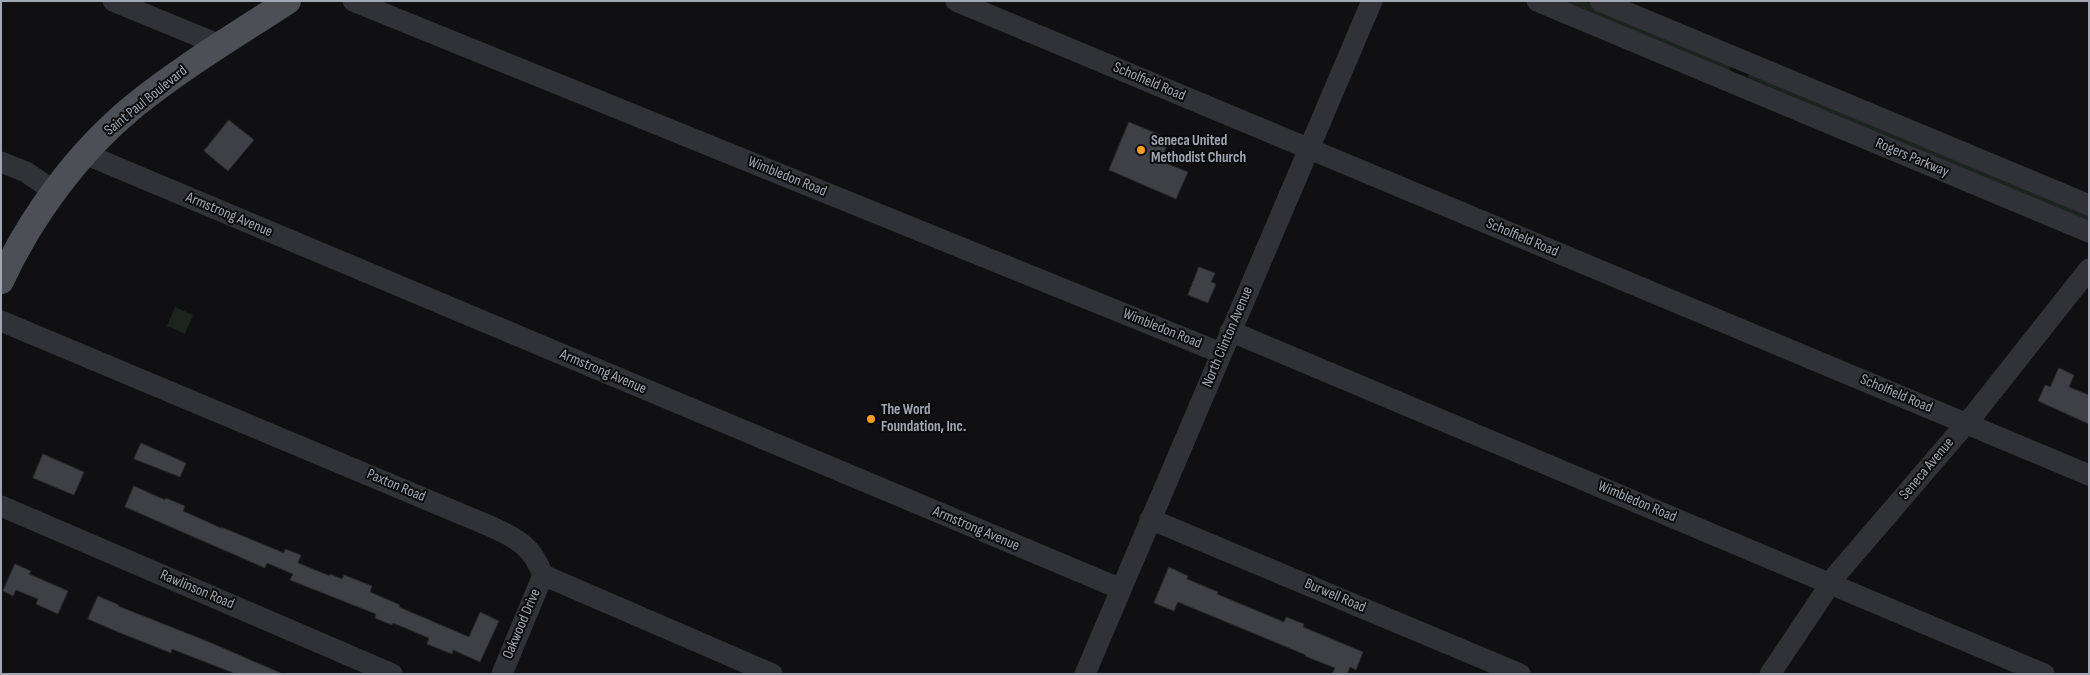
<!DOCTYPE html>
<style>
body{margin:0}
#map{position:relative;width:2090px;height:675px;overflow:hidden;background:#101012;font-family:"Sofia Sans Condensed",sans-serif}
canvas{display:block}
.frame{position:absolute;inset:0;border:2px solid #a1a8b3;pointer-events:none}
</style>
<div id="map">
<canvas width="2090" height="675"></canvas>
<div class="frame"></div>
</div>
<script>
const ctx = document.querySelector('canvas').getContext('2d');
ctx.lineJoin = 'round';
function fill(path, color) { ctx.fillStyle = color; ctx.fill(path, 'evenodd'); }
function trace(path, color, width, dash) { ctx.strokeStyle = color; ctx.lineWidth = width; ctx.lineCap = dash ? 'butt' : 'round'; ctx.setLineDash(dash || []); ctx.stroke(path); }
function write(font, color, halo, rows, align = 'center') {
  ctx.font = font + ' "Sofia Sans Condensed",sans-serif'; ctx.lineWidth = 4; ctx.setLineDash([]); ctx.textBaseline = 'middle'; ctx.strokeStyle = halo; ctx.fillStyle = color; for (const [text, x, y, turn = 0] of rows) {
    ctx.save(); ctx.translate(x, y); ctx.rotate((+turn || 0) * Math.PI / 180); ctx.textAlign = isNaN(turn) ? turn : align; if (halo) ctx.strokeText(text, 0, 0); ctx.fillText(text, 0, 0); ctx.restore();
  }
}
fill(new Path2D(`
 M1554 1H1584L1729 62 1731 67 1728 72Z
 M1751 73 2089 213V224L1747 77Z
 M175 307 193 315 185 334 167 326Z`), '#1c241d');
const building = new Path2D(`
 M229 120 254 140 228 171 204 151Z
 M1129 122 1170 139 1160 161 1188 172 1176 199 1109 170Z
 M1199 267 1215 273 1211 282 1216 284 1208 303 1188 295Z
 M2059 368 2074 375 2069 387 2089 395V424L2038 401 2045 385 2050 387Z
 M141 443 186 463 180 477 134 459Z
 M43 454 84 472 74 495 33 478Z
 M134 486 165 500 166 498 185 506 183 511 221 528V527L284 553 285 549 301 555 298 563 330 576V574L342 579 344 575 372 586 370 592 400 605 399 607 469 637 480 612 499 621 480 662 453 650 452 654 427 644 429 638 393 623 392 625 375 618 376 614 290 580 293 574 267 563 265 568 125 507Z
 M15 564 31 571 29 574 68 591 58 614 36 604 38 599 16 590 13 596 3 591Z
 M1169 567 1188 576 1187 579 1218 592 1217 594 1284 622 1286 617 1304 624 1303 627 1363 652 1356 670 1350 667 1347 674H1332L1335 668 1305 656 1306 655 1178 602 1174 611 1154 603Z
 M98 596 119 605 118 606 209 642 283 674H236L172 649 171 653 118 632 88 619Z`);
fill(building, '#3f4045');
trace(building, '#2a2a2e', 1);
trace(new Path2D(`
 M113 1 220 45
 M353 1 1221 353
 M956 1 2089 475
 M1537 1 2089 232
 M1600 1 2089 205
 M85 154 1121 589
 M1 162 26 172 55 192
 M1 321 492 527C519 539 532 547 543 575L772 674
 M1230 331 2044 674
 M1 506 392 674
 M1150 519 1520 674
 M502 674 543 575
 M1085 674 1372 1
 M1770 674 1837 574 1976 412 2089 269`), '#313237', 21);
trace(new Path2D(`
 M1 281C31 216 78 152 134 106 182 67 236 35 288 1`), '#4d4f56', 26);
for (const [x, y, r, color] of [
 [1141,150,5,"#f89f21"],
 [871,419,5,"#f89f21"]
]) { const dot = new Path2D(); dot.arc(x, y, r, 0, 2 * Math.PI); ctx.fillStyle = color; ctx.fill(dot); trace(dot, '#0b0b0d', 2); }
write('15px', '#a1a8b3', '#0b0b0d', [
 ["Scholfield Road",1149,82,23],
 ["Saint Paul Boulevard",146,101,-39],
 ["Rogers Parkway",1912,158,23],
 ["Wimbledon Road",787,177,22],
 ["Armstrong Avenue",229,215,23],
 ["Scholfield Road",1522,238,23],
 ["Wimbledon Road",1162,329,22],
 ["North Clinton Avenue",1228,337,-67],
 ["Armstrong Avenue",603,372,23],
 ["Scholfield Road",1896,394,23],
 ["Seneca Avenue",1927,469,-50],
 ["Paxton Road",396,486,23],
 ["Wimbledon Road",1637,502,23],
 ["Armstrong Avenue",976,529,23],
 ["Rawlinson Road",197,590,23],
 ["Burwell Road",1335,596,23],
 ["Oakwood Drive",522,624,-67]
]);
write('bold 15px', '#a1a8b3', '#0b0b0d', [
 ["Seneca United",1151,141],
 ["Methodist Church",1151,158],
 ["The Word",881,410],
 ["Foundation, Inc.",881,427]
], 'left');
</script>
